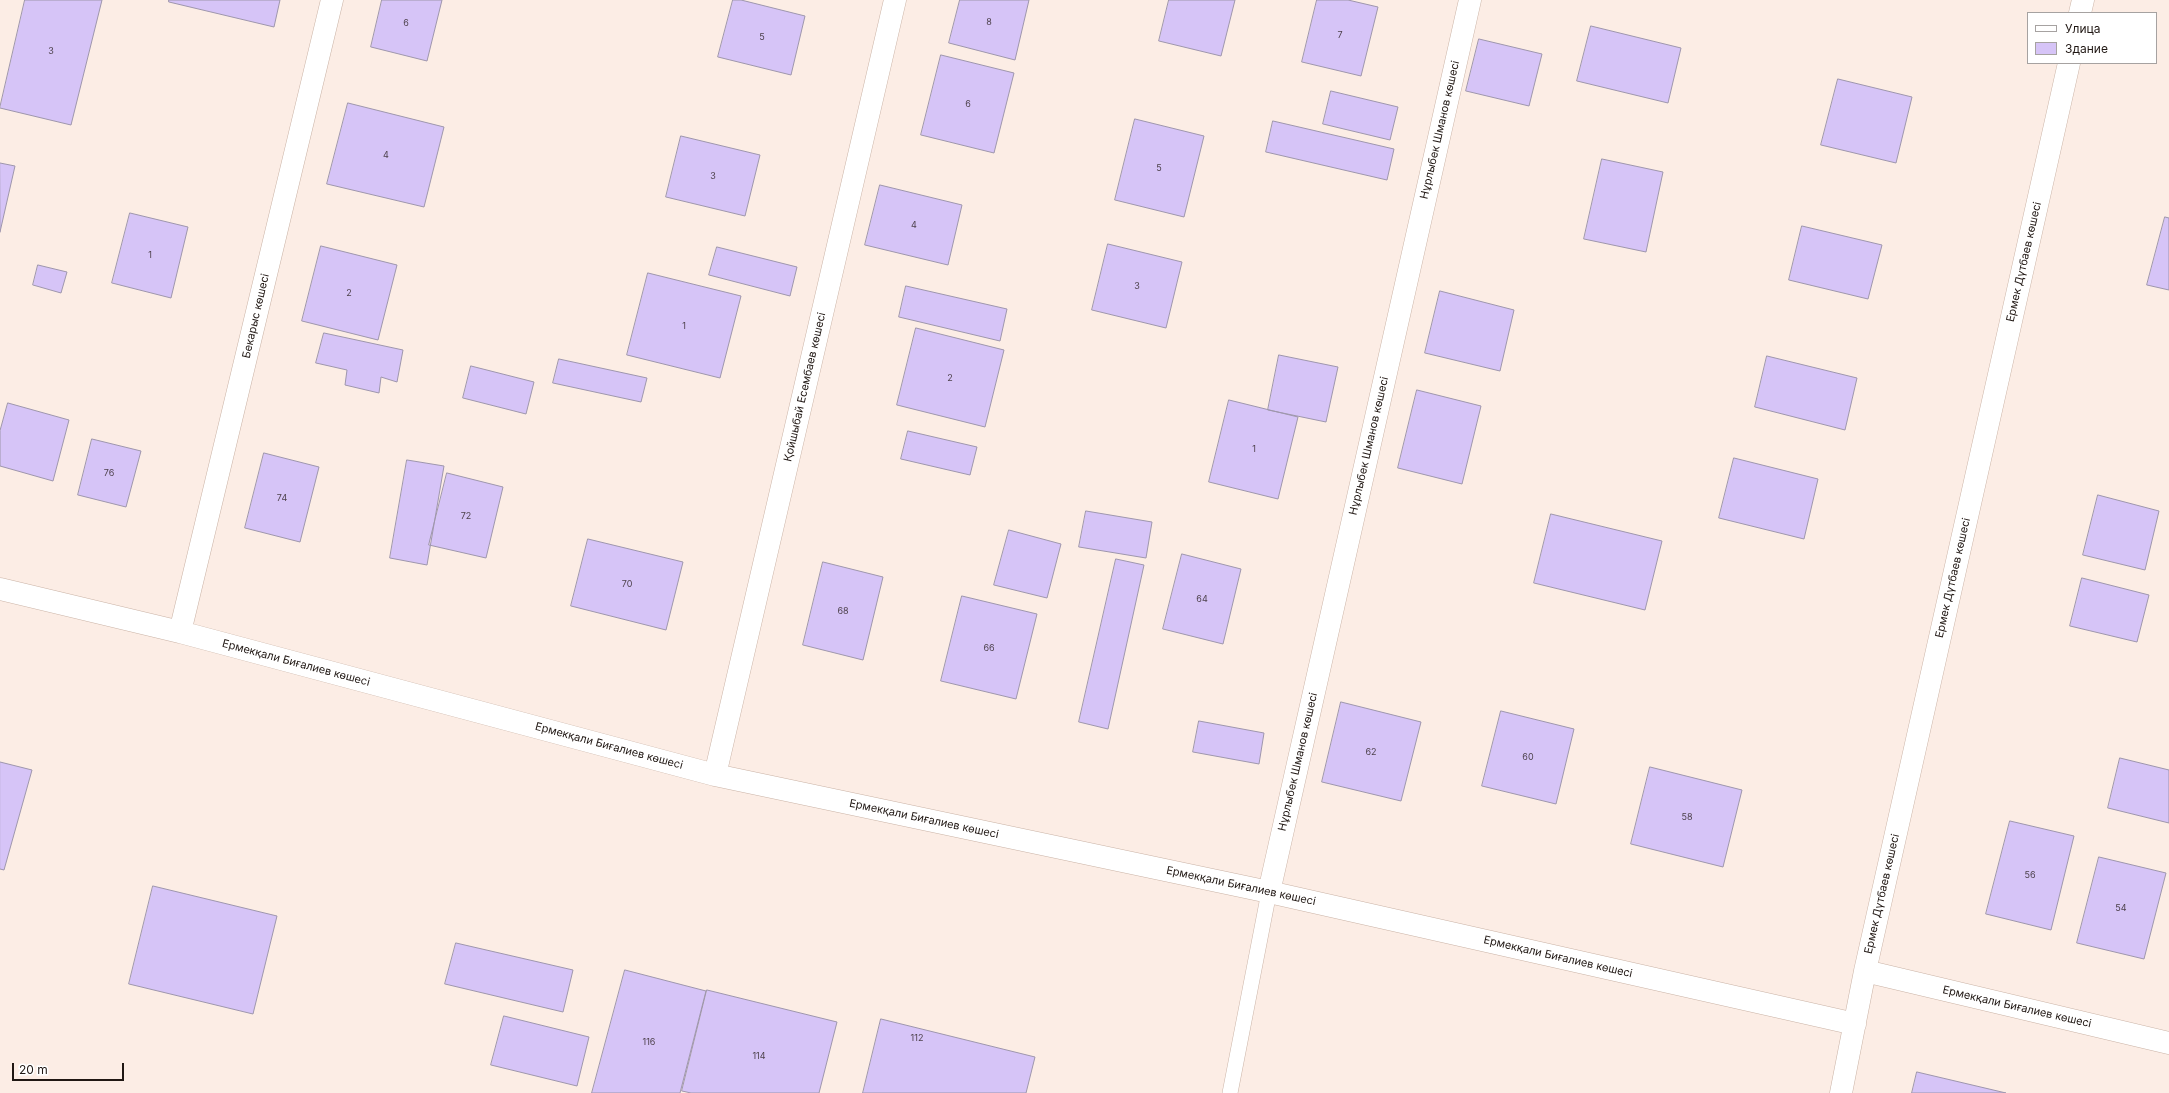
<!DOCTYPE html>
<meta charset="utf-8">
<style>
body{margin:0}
#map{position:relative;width:2169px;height:1093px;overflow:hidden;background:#fcede5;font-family:Inter,sans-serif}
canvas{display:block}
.legend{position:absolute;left:2027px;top:12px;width:130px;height:52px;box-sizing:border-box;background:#fff;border:1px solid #a6a2a1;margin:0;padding:5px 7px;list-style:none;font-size:12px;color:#201713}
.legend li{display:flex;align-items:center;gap:8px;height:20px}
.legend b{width:20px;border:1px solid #a6a2a1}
.scale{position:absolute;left:12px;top:1063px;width:112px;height:18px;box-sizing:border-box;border:2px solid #201713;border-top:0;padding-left:5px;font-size:12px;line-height:14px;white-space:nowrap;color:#201713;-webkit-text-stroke:3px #fff;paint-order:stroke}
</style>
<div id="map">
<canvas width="2169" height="1093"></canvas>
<ul class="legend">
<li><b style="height:5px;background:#fff"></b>Улица</li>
<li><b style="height:11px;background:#d6c4f7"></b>Здание</li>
</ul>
<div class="scale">20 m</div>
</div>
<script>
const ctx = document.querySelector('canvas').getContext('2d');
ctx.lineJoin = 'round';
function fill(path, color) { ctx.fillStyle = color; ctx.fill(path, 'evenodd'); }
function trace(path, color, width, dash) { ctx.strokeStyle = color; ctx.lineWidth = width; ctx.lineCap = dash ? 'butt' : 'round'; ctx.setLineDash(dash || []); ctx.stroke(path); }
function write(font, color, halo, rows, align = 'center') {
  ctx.font = font + ' Inter,sans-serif'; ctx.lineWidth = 3; ctx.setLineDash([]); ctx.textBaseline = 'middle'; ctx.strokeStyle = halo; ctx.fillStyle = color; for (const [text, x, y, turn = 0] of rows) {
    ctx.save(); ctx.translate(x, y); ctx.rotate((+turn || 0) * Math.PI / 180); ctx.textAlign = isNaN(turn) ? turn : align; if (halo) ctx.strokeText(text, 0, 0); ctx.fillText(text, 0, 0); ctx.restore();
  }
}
const building = new Path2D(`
 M25 0H102L71 125 0 108Z
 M169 0H280L274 27 169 2Z
 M382 0H442L427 61 371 47Z
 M733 0H741L805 16 791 75 718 57Z
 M960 0H1029L1015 60 949 43Z
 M1169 0H1235L1221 56 1159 41Z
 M1317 0H1348L1378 7 1361 76 1302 62Z
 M1591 26 1681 48 1668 103 1577 81Z
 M1479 39 1542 54 1529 106 1466 91Z
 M941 55 1014 73 994 153 921 135Z
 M1838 79 1912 97 1896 163 1821 145Z
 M1331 91 1398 107 1390 140 1323 124Z
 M348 103 444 127 424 207 327 184Z
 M1135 119 1204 136 1184 217 1115 200Z
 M1273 121 1394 149 1387 180 1266 152Z
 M681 136 760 155 745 216 666 197Z
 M1602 159 1663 172 1646 252 1584 239Z
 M0 163 15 166 0 232Z
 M880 185 962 205 948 265 865 245Z
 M130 213 188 227 171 298 112 283Z
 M2165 217 2169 218V290L2147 285Z
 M1802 226 1882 245 1868 299 1789 280Z
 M1108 244 1182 262 1166 328 1092 310Z
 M321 246 397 265 378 340 302 321Z
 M717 247 797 267 790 296 709 275Z
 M38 265 67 272 61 293 33 285Z
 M648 273 741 296 720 378 627 355Z
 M906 286 1007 309 1000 341 899 317Z
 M1440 291 1514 310 1500 371 1425 353Z
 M916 328 1004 350 985 427 897 405Z
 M324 333 403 350 397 382 381 377 379 393 345 385 347 370 316 363Z
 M1279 355 1338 367 1326 422 1268 410Z
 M1767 356 1857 378 1845 430 1755 407Z
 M559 359 647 378 641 402 553 383Z
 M471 366 534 382 526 414 463 398Z
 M1417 390 1481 406 1462 484 1398 468Z
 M1229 400 1298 417 1278 499 1209 482Z
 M8 403 69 420 53 481 0 466V431Z
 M908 431 977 447 970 475 901 459Z
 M92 439 141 451 126 507 78 495Z
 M264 453 319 467 300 542 245 528Z
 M1734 458 1818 479 1804 539 1719 518Z
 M407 460 444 466 427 565 390 558Z
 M447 473 503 487 486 558 429 545Z
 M2098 495 2159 511 2145 570 2083 555Z
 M1086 511 1152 522 1146 558 1079 547Z
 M1551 514 1662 541 1645 610 1534 583Z
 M1009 530 1061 544 1047 598 994 585Z
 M588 539 683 562 666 630 571 606Z
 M1182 554 1241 569 1223 644 1163 629Z
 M1116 559 1144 565 1108 729 1079 722Z
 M823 562 883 577 863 660 803 645Z
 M2082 578 2149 595 2137 642 2070 626Z
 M962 596 1037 614 1016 699 941 681Z
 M1341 702 1421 722 1401 801 1322 782Z
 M1501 711 1574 729 1556 804 1482 786Z
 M1199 721 1264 733 1259 764 1193 752Z
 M2120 758 2169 770V823L2108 808Z
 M0 762 32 770 4 870 0 869Z
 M1650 767 1742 790 1723 867 1631 844Z
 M2010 821 2074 836 2051 930 1986 914Z
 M2099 857 2166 873 2144 959 2077 943Z
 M153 886 277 916 253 1014 129 984Z
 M456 943 573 970 563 1012 445 984Z
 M625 970 706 991 680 1093H592Z
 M707 990 837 1022 819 1093H691L682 1091Z
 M504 1016 589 1037 577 1086 491 1065Z
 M881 1019 1035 1057 1026 1093H863Z
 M1917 1072 2006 1093H1912Z`);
fill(building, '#d6c4f7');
trace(building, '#9e96ac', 1);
const lane = new Path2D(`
 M1230 1093 1269 892`);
const street = new Path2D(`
 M2080 13 2083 0
 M0 589 180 632 715 775 1269 892 1855 1024
 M180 632 332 0
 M715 775 895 0
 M1269 892 1470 0
 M1865 971 2169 1043
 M1841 1093 1865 971 2069 63`);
trace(lane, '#cab3a6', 16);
trace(street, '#cab3a6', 23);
trace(lane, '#fff', 15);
trace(street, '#fff', 22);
write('9px', '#4e424c', null, [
 ["8",989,22],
 ["6",406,23],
 ["7",1340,35],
 ["5",762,37],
 ["3",51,51],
 ["6",968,104],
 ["4",386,155],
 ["5",1159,168],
 ["3",713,176],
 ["4",914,225],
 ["1",150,255],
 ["3",1137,286],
 ["2",349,293],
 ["1",684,326],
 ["2",950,378],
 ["1",1254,449],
 ["76",109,473],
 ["74",282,498],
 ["72",466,516],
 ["70",627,584],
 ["64",1202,599],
 ["68",843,611],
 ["66",989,648],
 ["62",1371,752],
 ["60",1528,757],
 ["58",1687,817],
 ["56",2030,875],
 ["54",2121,908],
 ["112",917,1038],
 ["116",649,1042],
 ["114",759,1056]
]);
write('11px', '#201713', '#fff', [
 ["Нұрлыбек Шманов көшесі",1440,130,-77],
 ["Ермек Дүтбаев көшесi",2024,262,-77],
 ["Бекарыс көшесі",256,316,-77],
 ["Қойшыбай Есембаев көшесі",805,387,-77],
 ["Нұрлыбек Шманов көшесі",1369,446,-77],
 ["Ермек Дүтбаев көшесi",1953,578,-77],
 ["Ермекқали Биғалиев көшесі",296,663,15],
 ["Ермекқали Биғалиев көшесі",609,746,15],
 ["Нұрлыбек Шманов көшесі",1298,762,-77],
 ["Ермекқали Биғалиев көшесі",924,819,12],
 ["Ермекқали Биғалиев көшесі",1241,886,12],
 ["Ермек Дүтбаев көшесi",1882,894,-77],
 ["Ермекқали Биғалиев көшесі",1558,957,13],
 ["Ермекқали Биғалиев көшесі",2017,1007,13]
]);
</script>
